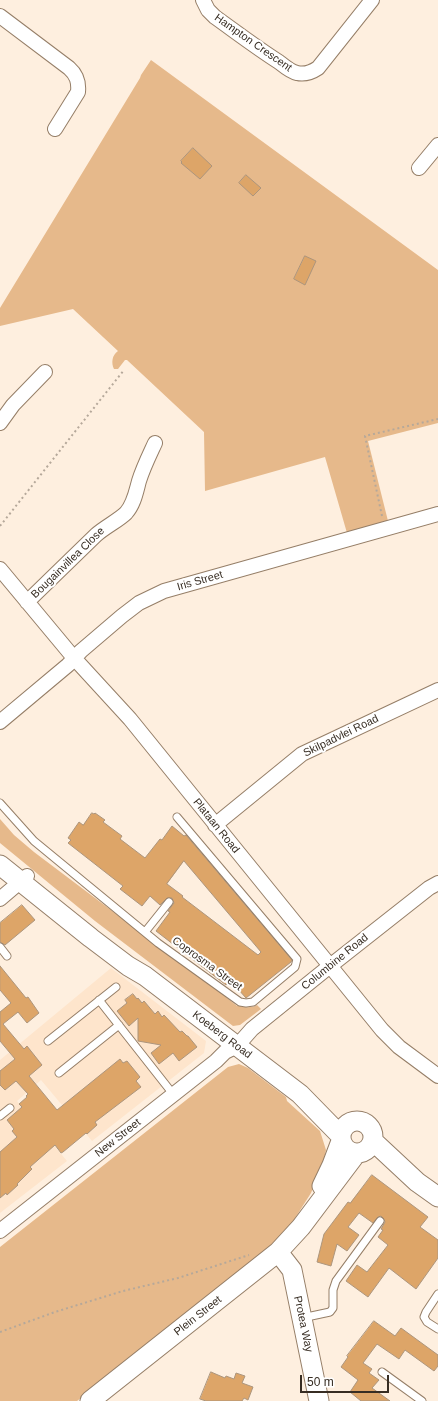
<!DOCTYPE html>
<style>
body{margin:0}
#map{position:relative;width:438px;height:1401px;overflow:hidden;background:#feefdf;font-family:Helvetica,sans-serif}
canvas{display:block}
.scale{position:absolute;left:300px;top:1375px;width:89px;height:18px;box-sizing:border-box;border:2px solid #372d23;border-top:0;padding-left:5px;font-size:12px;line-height:14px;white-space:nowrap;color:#372d23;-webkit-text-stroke:3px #fff;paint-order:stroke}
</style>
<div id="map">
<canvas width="438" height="1401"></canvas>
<div class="scale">50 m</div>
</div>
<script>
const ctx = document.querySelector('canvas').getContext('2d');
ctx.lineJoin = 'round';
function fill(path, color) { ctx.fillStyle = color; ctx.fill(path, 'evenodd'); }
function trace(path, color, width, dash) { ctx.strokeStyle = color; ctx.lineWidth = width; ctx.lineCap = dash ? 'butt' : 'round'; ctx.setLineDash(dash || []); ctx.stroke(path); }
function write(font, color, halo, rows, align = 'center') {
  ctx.font = font + ' Helvetica,sans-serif'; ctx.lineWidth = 4; ctx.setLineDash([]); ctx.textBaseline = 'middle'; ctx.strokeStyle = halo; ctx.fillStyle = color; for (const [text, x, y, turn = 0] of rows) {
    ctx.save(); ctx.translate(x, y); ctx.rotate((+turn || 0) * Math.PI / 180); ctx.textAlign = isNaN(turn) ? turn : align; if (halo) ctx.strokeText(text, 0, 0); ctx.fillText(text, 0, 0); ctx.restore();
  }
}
fill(new Path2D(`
 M111 968 206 1041 204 1053 92 1141 41 1080 17 1101 67 1161 0 1213V1060Z`), '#fee5cc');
fill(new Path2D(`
 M151 60 438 270V423L368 441 388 521 347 533 325 457 205 491 204 432 127 360H125L118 369H114C111 363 112 355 118 351L73 309 0 326V308L140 78 141 75Z
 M0 819 14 835 34 852 221 993 237 1006 239 1005C243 1008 253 1008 257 1005L261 1009 240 1025 233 1026 95 921 0 843Z
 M239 1064 248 1068 286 1097 287 1101 320 1131 326 1150 323 1164 311 1193 290 1226 268 1252 77 1401H0V1247L228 1067Z`), '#e6b98b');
const building = new Path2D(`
 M193 148 212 166 200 179 181 163 182 162 181 161Z
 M246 175 261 188 253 196 239 183Z
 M305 256 316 261 305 285 294 279Z
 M92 813 94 814 95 813 105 820 103 822 122 836 120 839 145 858 160 839 162 840 172 826 184 836 186 835 292 960 291 962 246 998 230 980 226 985 156 931 170 912 168 911 174 903 172 898H167L160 905 150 896 142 906 120 889 123 886 68 843 71 840 68 838 79 822 83 825ZM184 861 261 952 258 955 182 897 183 896 167 884Z
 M22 905 35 920 5 945 0 942V923Z
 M0 966 26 998 28 997 39 1013 27 1023 18 1012 3 1024 24 1049 27 1046 42 1065 29 1076 57 1110 120 1059 123 1063 127 1061 140 1077 136 1081 141 1087 95 1122 97 1125 87 1134 86 1133 63 1152 61 1153 55 1145 30 1167 32 1169 17 1184 18 1185 7 1195 6 1193 0 1198V1152L17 1137 12 1131 14 1129 7 1120 22 1107 19 1104 27 1097 26 1096 28 1094 16 1081 5 1090 0 1085V1071L15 1059 0 1041V1012L11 1003 0 990Z
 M133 994 137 999 138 998 142 1003 144 1001 155 1014 158 1011 162 1017 164 1015 180 1032 182 1031 187 1036H188L197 1047 179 1061 173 1053 159 1064 151 1053 161 1045 138 1041V1018L129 1026 117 1011 127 1003 125 1000Z
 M372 1175 428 1217 420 1227 438 1240V1258L416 1289 389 1268 368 1297 346 1281 357 1265 367 1272 388 1245 378 1237 383 1230 381 1229 385 1222 384 1219 381 1216 378 1217 373 1223 359 1213 348 1227 359 1235 347 1251 337 1244 331 1266 317 1262 324 1234 348 1202 350 1203Z
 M374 1321 395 1336 401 1328 438 1355V1366L434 1371 405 1350 399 1359 377 1344 363 1363 372 1369 369 1373 379 1380 372 1388 390 1401H361L350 1392 358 1380 341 1367 348 1357 347 1356Z
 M211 1372 225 1378 226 1376 234 1379 236 1373 245 1376 242 1383 253 1387 248 1400 244 1398 242 1401H206L200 1399Z`);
fill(building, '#dda568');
trace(building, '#ac957d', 1);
const lane = new Path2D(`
 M0 803 34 841 158 943 240 1002 246 1003 253 1002 295 967 297 959 177 817
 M145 932 169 902
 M0 947 7 956
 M99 1000 173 1094
 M48 1041 116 987
 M59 1073 119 1025
 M0 1116 10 1108
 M438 1294 426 1312 424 1317 427 1322 438 1329
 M302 1318 330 1312 333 1308V1290L336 1281 380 1221
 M382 1372 422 1401`);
const street = new Path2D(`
 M203 0 208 10 215 17C236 32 257 48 279 62 284 66 291 72 297 73 305 75 312 72 318 68L372 0
 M0 16 69 68C77 75 79 82 78 92L55 129
 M419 168 438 145
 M0 423 13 405 45 372
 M0 569 74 658 130 719 382 1030 399 1047 438 1076
 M27 602 96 535C105 527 119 520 126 513 134 504 136 492 139 481 143 468 149 456 155 443
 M0 722 68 665 81 651 122 616 139 603 164 591 438 514
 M215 825 302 754 438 690
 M0 899 27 876
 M0 1231 216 1061 225 1052 237 1046 252 1029 330 966 429 888 438 883`);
const secondary = new Path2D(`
 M0 865 91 938 128 966 145 976 300 1094 341 1136
 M341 1137a16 16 0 1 1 32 0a16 16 0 1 1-32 0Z
 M373 1141 417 1182 438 1197
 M322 1186 332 1165 341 1141
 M278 1252 292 1270 319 1401
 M90 1401 278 1252 301 1227 356 1154`);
trace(lane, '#957e67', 9);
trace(street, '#957e67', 16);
trace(secondary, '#957e67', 21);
trace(new Path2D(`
 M382 516 365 436 438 419
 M0 526 124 370
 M0 1332 55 1312 123 1291 178 1278 249 1255`), '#b5a89a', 2, [2, 3]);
trace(lane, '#fff', 7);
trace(street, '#fff', 14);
trace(secondary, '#fff', 19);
write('11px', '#372d23', '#fff', [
 ["Hampton Crescent",253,43,35],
 ["Bougainvillea Close",68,563,-44],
 ["Iris Street",200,581,-16],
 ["Skilpadvlei Road",341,736,-26],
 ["Plataan Road",216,826,51],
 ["Columbine Road",335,962,-39],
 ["Coprosma Street",207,964,36],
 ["Koeberg Road",222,1035,37],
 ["New Street",118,1138,-38],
 ["Plein Street",198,1316,-38],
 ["Protea Way",303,1324,78]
]);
</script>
